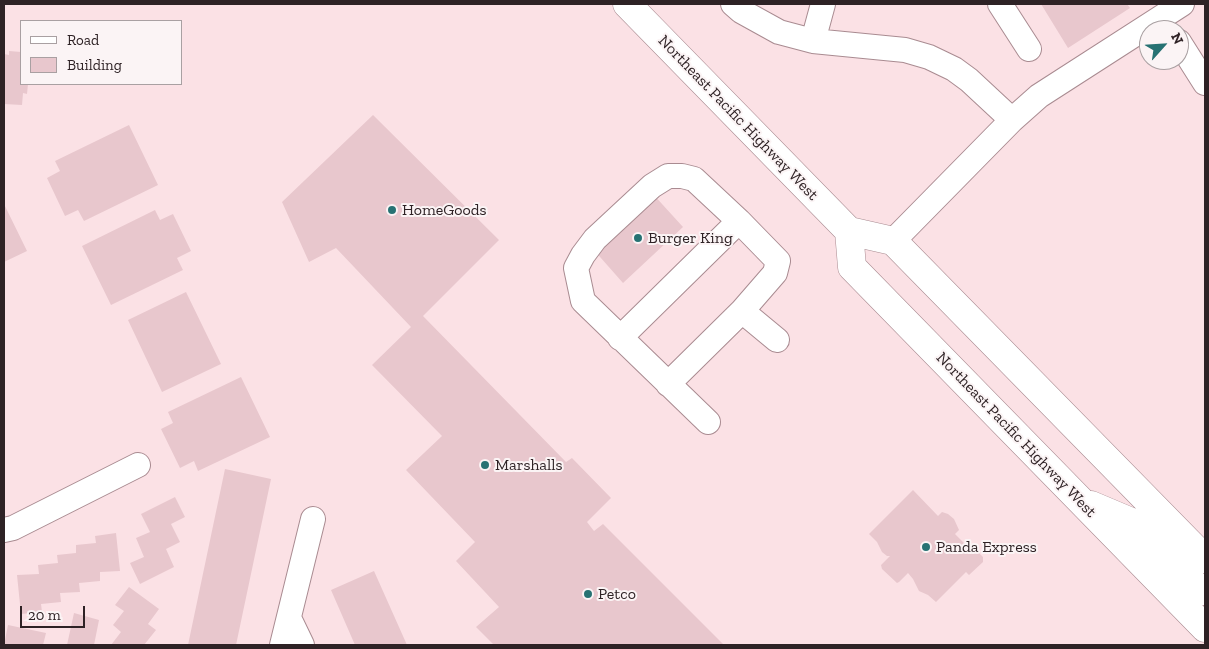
<!DOCTYPE html>
<style>
body{margin:0}
#map{position:relative;width:1209px;height:649px;overflow:hidden;background:#fbe1e5;font-family:"Zilla Slab",serif}
canvas{display:block}
.frame{position:absolute;inset:0;border:5px solid #2e2225;pointer-events:none}
.legend{position:absolute;left:20px;top:20px;width:162px;height:65px;box-sizing:border-box;background:#fbf4f5;border:1px solid #a9a0a2;margin:0;padding:6px 9px;list-style:none;font-size:15px;color:#2e2225}
.legend li{display:flex;align-items:center;gap:10px;height:25px}
.legend b{width:25px;border:1px solid #a9a0a2}
.north{position:absolute;left:1139px;top:20px;width:50px;height:50px;box-sizing:border-box;background:#fbf4f5;border:1px solid #a9a0a2;border-radius:50%;rotate:64deg;font-size:14px;font-weight:700;line-height:20px;text-align:center;color:#2e2225}
.north::after{content:'';display:block;margin:auto;width:18px;height:22px;background:#277273;clip-path:polygon(50% 0,100% 100%,50% 72%,0 100%)}
.scale{position:absolute;left:20px;top:606px;width:65px;height:22px;box-sizing:border-box;border:2px solid #2e2225;border-top:0;padding-left:6px;font-size:15px;line-height:18px;white-space:nowrap;color:#2e2225;-webkit-text-stroke:4px #fbf4f5;paint-order:stroke}
</style>
<div id="map">
<canvas width="1209" height="649"></canvas>
<div class="frame"></div>
<ul class="legend">
<li><b style="height:6px;background:#fff"></b>Road</li>
<li><b style="height:14px;background:#e8c7cd"></b>Building</li>
</ul>
<div class="north">N</div>
<div class="scale">20 m</div>
</div>
<script>
const ctx = document.querySelector('canvas').getContext('2d');
ctx.lineJoin = 'round';
function fill(path, color) { ctx.fillStyle = color; ctx.fill(path, 'evenodd'); }
function trace(path, color, width, dash) { ctx.strokeStyle = color; ctx.lineWidth = width; ctx.lineCap = dash ? 'butt' : 'round'; ctx.setLineDash(dash || []); ctx.stroke(path); }
function write(font, color, halo, rows, align = 'center') {
  ctx.font = font + ' "Zilla Slab",serif'; ctx.lineWidth = 4; ctx.setLineDash([]); ctx.textBaseline = 'middle'; ctx.strokeStyle = halo; ctx.fillStyle = color; for (const [text, x, y, turn = 0] of rows) {
    ctx.save(); ctx.translate(x, y); ctx.rotate((+turn || 0) * Math.PI / 180); ctx.textAlign = isNaN(turn) ? turn : align; if (halo) ctx.strokeText(text, 0, 0); ctx.fillText(text, 0, 0); ctx.restore();
  }
}
fill(new Path2D(`
 M1041 4H1127L1130 8 1068 48Z
 M9 51 21 52V84H28L27 94 23 93 22 105 4 104V54L9 55Z
 M373 115 499 240 423 316 566 462 572 458 611 498 587 522 594 531 603 524 724 645H494L476 627 499 607 456 561 475 542 406 470 442 436 372 365 411 327 336 248 309 262 282 202Z
 M129 125 158 185 84 221 78 210 65 216 47 178 60 171 55 161Z
 M652 193 683 227 623 283 593 249Z
 M4 204 27 251 4 262Z
 M155 210 160 220 173 214 191 251 177 258 183 270 111 305 82 246Z
 M186 292 221 364 162 392 128 320Z
 M241 377 270 437 198 471 194 461 180 468 161 429 173 423 168 412Z
 M225 469 271 479 236 645H188Z
 M913 490 938 516 942 512 948 514 954 519 959 530 955 534 967 546 970 544 983 557V562L969 575 966 572 936 602 928 595 919 591 913 579 908 573 899 582 897 583 882 569 881 565 890 556H887L882 552 877 542 869 534Z
 M175 497 185 517 171 524 180 542 166 549 174 567 140 584 130 563 144 557 136 538 150 532 141 514Z
 M116 533 120 571 100 572V581L79 583 80 592 60 593 61 602 41 604 42 612 21 614 17 575 39 574 38 565 58 563 57 555 76 553V545L96 543 95 536Z
 M374 571 407 645H355L331 590Z
 M129 587 159 609 148 624 156 630 144 645H111L121 632 113 625 124 611 115 605Z
 M74 613 99 620 94 645H67Z
 M8 625 46 633 43 645H4Z`), '#e8c7cd');
const minor = new Path2D(`
 M733 4 741 11 779 32 813 41 905 50 929 57 954 69 969 80 1012 120 893 241
 M1000 4 1029 49
 M813 41 823 4
 M1179 42 1205 83
 M1012 120 1039 96 1182 4
 M620 338 739 221
 M668 384 742 311
 M708 422 583 301 576 268 583 255 595 239 652 186 668 176H682L694 179 739 221 778 261 775 273 742 311 777 340
 M4 530 13 528 138 465
 M289 618 302 645
 M282 645 313 519`);
const highway = new Path2D(`
 M627 4 849 231 893 241 1205 559
 M849 231 852 267 1205 628
 M1091 505 1136 524 1197 587 1205 591`);
trace(minor, '#a98b91', 26);
trace(highway, '#a98b91', 29);
trace(minor, '#fff', 24);
trace(highway, '#fff', 28);
for (const [x, y, r, color] of [
 [392,210,5,"#277273"],
 [638,238,5,"#277273"],
 [485,465,5,"#277273"],
 [926,547,5,"#277273"],
 [588,594,5,"#277273"]
]) { const dot = new Path2D(); dot.arc(x, y, r, 0, 2 * Math.PI); ctx.fillStyle = color; ctx.fill(dot); trace(dot, '#fbf4f5', 2); }
write('16px', '#2e2225', '#fbf4f5', [
 ["Northeast Pacific Highway West",738,118,46],
 ["Northeast Pacific Highway West",1016,435,46]
]);
write('16px', '#2e2225', '#fbf4f5', [
 ["HomeGoods",402,210],
 ["Burger King",648,238],
 ["Marshalls",495,465],
 ["Panda Express",936,547],
 ["Petco",598,594]
], 'left');
</script>
